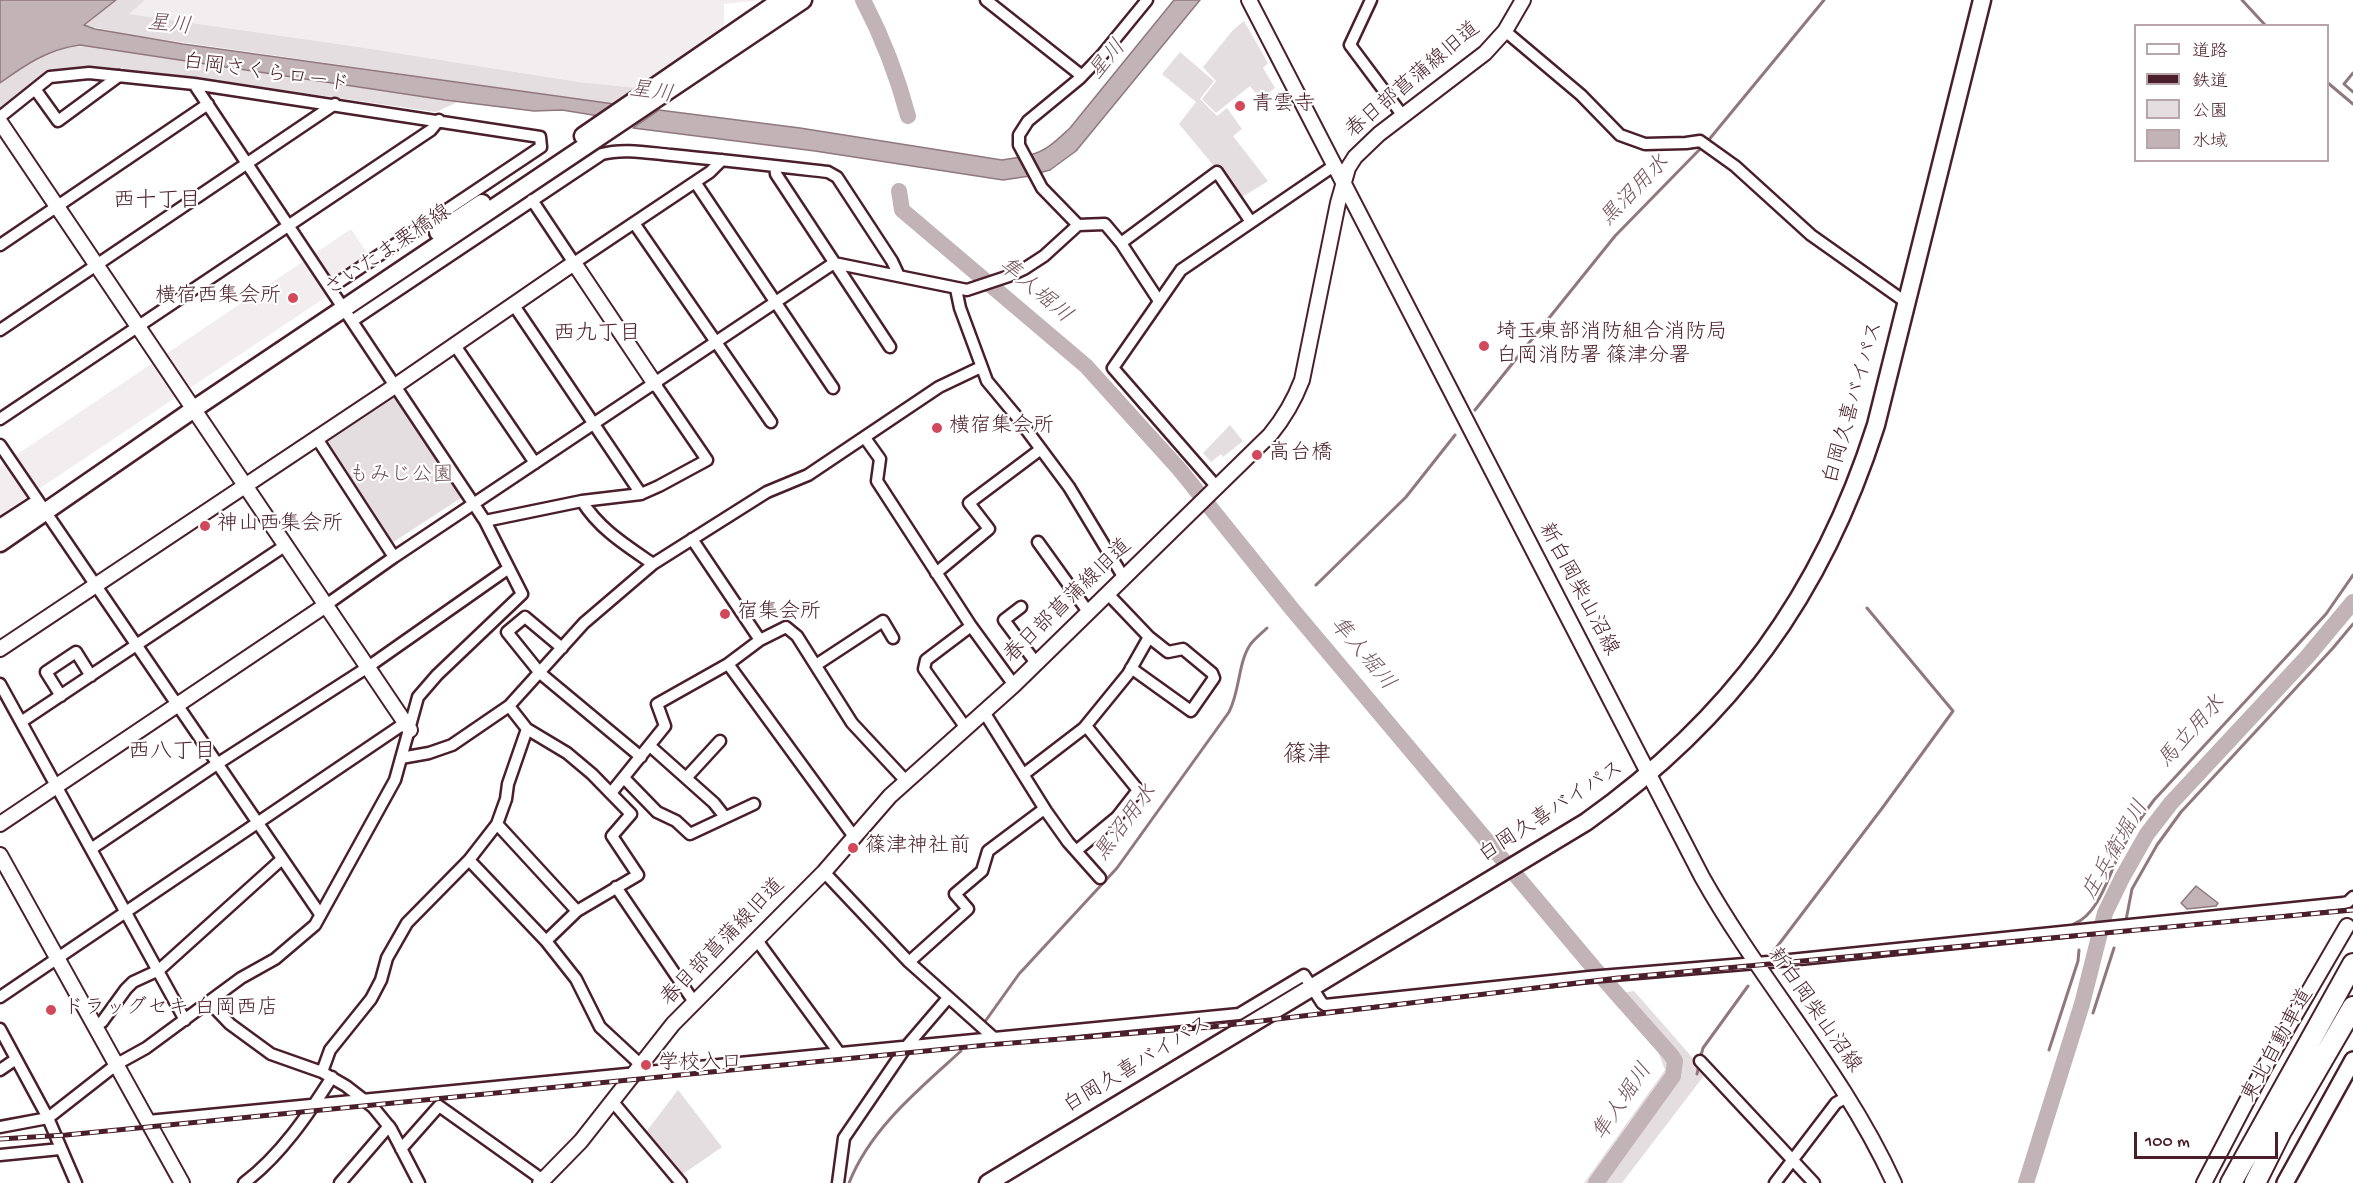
<!DOCTYPE html>
<meta charset="utf-8">
<style>
body{margin:0}
#map{position:relative;width:2353px;height:1183px;overflow:hidden;background:#fff;font-family:"Gochi Hand","Klee One",sans-serif}
canvas{display:block}
.legend{position:absolute;left:2134px;top:24px;width:195px;height:138px;box-sizing:border-box;background:#fff;border:2px solid #b7a5aa;margin:0;padding:8px 10px;list-style:none;font-size:18px;color:#4a1f2b}
.legend li{display:flex;align-items:center;gap:12px;height:30px}
.legend b{width:30px;border:2px solid #b7a5aa}
.scale{position:absolute;left:2134px;top:1132px;width:144px;height:27px;box-sizing:border-box;border:3px solid #4a1f2b;border-top:0;padding-left:8px;font-size:18px;line-height:21px;white-space:nowrap;color:#4a1f2b;-webkit-text-stroke:4px #fff;paint-order:stroke}
</style>
<div id="map">
<canvas width="2353" height="1183"></canvas>
<ul class="legend">
<li><b style="height:8px;background:#fff"></b>道路</li>
<li><b style="height:8px;background:#4a1f2b"></b>鉄道</li>
<li><b style="height:16px;background:#e5dee0"></b>公園</li>
<li><b style="height:16px;background:#c1b3b6"></b>水域</li>
</ul>
<div class="scale">100 m</div>
</div>
<script>
const ctx = document.querySelector('canvas').getContext('2d');
ctx.lineJoin = 'round';
function fill(path, color) { ctx.fillStyle = color; ctx.fill(path, 'evenodd'); }
function trace(path, color, width, dash) { ctx.strokeStyle = color; ctx.lineWidth = width; ctx.lineCap = dash ? 'butt' : 'round'; ctx.setLineDash(dash || []); ctx.stroke(path); }
function write(font, color, halo, rows, align = 'center') {
  ctx.font = font + ' "Gochi Hand","Klee One",sans-serif'; ctx.lineWidth = 4.5; ctx.setLineDash([]); ctx.textBaseline = 'middle'; ctx.strokeStyle = halo; ctx.fillStyle = color; for (const [text, x, y, turn = 0] of rows) {
    ctx.save(); ctx.translate(x, y); ctx.rotate((+turn || 0) * Math.PI / 180); ctx.textAlign = isNaN(turn) ? turn : align; if (halo) ctx.strokeText(text, 0, 0); ctx.fillText(text, 0, 0); ctx.restore();
  }
}
fill(new Path2D(`
 M145 0H764L724 4V26L639 88 579 82 359 47 128 14Z
 M351 229 370 257 329 295 0 515V466Z`), '#f2eeef');
fill(new Path2D(`
 M116 0H145L129 14 359 47 579 82 639 88 614 104 131 35 84 25Z
 M1244 21 1268 63 1263 68 1275 88 1260 99 1250 86 1216 113 1202 99 1216 81 1203 67 1233 30Z
 M92 46 462 100 436 112 205 79 93 68 48 73 0 111V83L31 61 60 47Z
 M1180 52 1214 81 1200 99 1217 116 1227 108 1242 129 1233 136 1268 181 1239 199 1219 172 1179 124 1196 102 1162 74Z
 M393 390 467 494 392 543 324 440Z
 M1230 425 1243 441 1223 457 1221 454 1211 462 1203 453Z
 M1634 991 1706 1073 1622 1183H1584L1665 1070 1658 1052 1607 995Z
 M678 1090 722 1147 680 1176 646 1132Z`), '#e5dee0');
const water = new Path2D(`
 M0 0H116L84 25 95 29 183 44 614 104 599 116 562 110 534 111 445 100 80 45C48 49 25 65 0 83Z
 M1174 0H1200L1076 151 1050 170 1039 173 1030 155C1047 151 1058 139 1070 128Z
 M659 110 800 128 1002 160 1021 157 1030 176 1003 180 815 151 633 128Z
 M2196 886 2218 903 2216 906 2187 909 2181 903Z`);
fill(water, '#c1b3b6');
trace(water, '#91787e', 1.5);
trace(new Path2D(`
 M2242 0 2266 26
 M2353 73 2344 84 2353 92
 M2328 83 2353 104
 M1707 142 1824 0
 M1475 410 1615 236 1702 147
 M1316 585 1406 497 1455 435
 M2126 920 2132 889 2157 845 2181 812 2333 648 2353 624
 M2074 924C2101 913 2109 871 2123 847 2132 830 2143 815 2154 800L2326 614 2353 575
 M1773 952 1883 807 1953 711 1867 608
 M2093 1013 2114 948
 M984 1023 1019 974 1117 868 1229 712C1240 691 1238 663 1250 645 1255 638 1262 633 1267 628
 M2049 1050 2078 961 2079 950
 M1700 1059 1703 1048 1748 986
 M1697 1074 1699 1065
 M849 1183C870 1129 919 1089 961 1051`), '#91787e', 3);
trace(new Path2D(`
 M863 0C883 38 897 75 908 116
 M899 191 902 210 1086 366 1180 470 1292 609 1593 967 1671 1055 1675 1061 1673 1076 1596 1183
 M2026 1183 2082 1004 2105 913 2122 878 2147 834 2171 803 2307 657 2353 602`), '#c1b3b6', 16);
const minor = new Path2D(`
 M986 0 1082 76
 M1371 0 1350 45 1403 116
 M1505 31 1581 95 1620 135 1645 144 1686 143 1700 141 1735 166 1811 235 1907 303
 M35 89 58 121 119 76
 M0 117 50 77 89 73 194 84 540 137 541 147 330 288
 M775 166 776 174 890 347
 M695 182 833 388
 M532 200 574 263 695 182 710 172 722 160
 M634 223 771 422
 M1078 225 1042 188 1019 145V135L1028 121 1079 79 1102 55 1147 0
 M1121 243 1217 172 1251 222
 M0 245 208 104
 M956 289 960 308 987 381 1017 417 1069 487 1124 578
 M513 304 641 494
 M352 321 602 154C623 148 649 153 671 155 723 160 775 166 828 172L837 177 892 261 899 276
 M0 330 335 104
 M454 344 535 463
 M0 419 431 130 439 120
 M316 437 394 557
 M865 438 880 459 877 481 971 626 1014 685
 M0 445 320 914
 M1216 486 1113 368 1181 270 1335 165
 M582 501C599 529 627 546 653 564L767 492 808 475 939 387 981 367
 M485 521 582 501 641 494 659 486 707 460 655 384
 M692 539 760 640 728 664 855 838
 M1038 542 1089 613
 M936 573 989 529 969 503 1041 449
 M1108 594 1149 637 1168 652 1183 649 1212 673 1214 678 1191 711 1131 668
 M326 605 394 557 834 263 967 290 1009 276 1024 269 1044 256 1078 225 1105 224 1121 243 1159 301
 M1021 607 1004 620 1036 663
 M760 640 786 627 797 636 852 723 906 781
 M562 648 525 617 507 632 540 673 641 757
 M816 665 883 621 893 638
 M0 684 185 1020
 M61 696 46 672 76 652 91 676
 M984 712 1046 811 1068 842 1100 878
 M21 722 286 545
 M966 728 924 669 926 660 971 626
 M527 729 567 753 592 774 631 814 612 836 638 875 577 911 546 941
 M650 746 714 803 725 817
 M401 758 429 753 452 745 509 706
 M1024 774 1084 728 1128 674 1149 637
 M624 778 657 812 676 821 690 834 754 804
 M686 778 720 741
 M611 793 665 726 657 704 728 664
 M497 824 577 911
 M91 849 217 764 368 667 509 568
 M1076 851 1117 817 1138 790 1086 726
 M469 860 546 941 576 979 600 1027 641 1065
 M824 872 909 962 994 1038
 M616 887 694 1002
 M756 939 840 1054
 M909 962 968 909 955 894 982 871 988 851 1044 809
 M0 997 405 723
 M209 1002 230 1024 271 1054 322 1072 346 1086 373 1107 391 1129 419 1183
 M95 1026 102 1022 126 989 133 982 159 970 282 859
 M0 1029 48 1118 76 1183
 M1700 1061 1814 1183
 M0 1070 16 1059
 M322 1072 330 1050 371 999 381 980 387 958 407 923 469 860 497 824 506 799 508 784 527 729 509 706 584 623 653 564
 M613 1102 681 1183
 M148 1121 1239 1014 1304 975 1322 1003 1325 1005 1589 977 1780 961 2343 903 2348 902 2353 897
 M0 1127 48 1118 117 1064 146 1048 241 978 275 959 315 925 395 780 418 697 437 675 522 594 485 521 194 84
 M401 1149 439 1106 543 1180
 M0 1155 60 1149
 M244 1183C280 1156 308 1115 332 1077
 M340 1183 389 1126
 M838 1183 844 1138 906 1047 948 998
 M1775 1183 1836 1103 1847 1097`);
const tertiary = new Path2D(`
 M1249 0 1702 877C1761 982 1844 1073 1894 1183
 M0 122 410 730
 M0 649 395 386 574 263 655 384
 M0 824 326 605
 M0 855 182 1183
 M540 1183 581 1141 673 1024 824 872 890 796 1014 685 1270 435C1284 418 1294 401 1302 380L1338 203 1348 168 1355 157 1379 134 1485 53 1505 31 1523 0
 M2204 1183 2263 1070 2347 926`);
const secondary = new Path2D(`
 M2285 1183 2353 1060`);
const primary = new Path2D(`
 M583 136 781 0
 M438 232 482 203
 M0 528 34 506
 M0 543 194 409 803 0
 M988 1183 1586 822C1731 719 1822 595 1876 425L1982 0`);
const motorway = new Path2D(`
 M2231 1183 2353 964
 M2255 1183 2281 1131 2353 1007`);
trace(minor, '#4a1f2b', 15);
trace(tertiary, '#4a1f2b', 18);
trace(secondary, '#4a1f2b', 20);
trace(primary, '#4a1f2b', 21);
trace(motorway, '#4a1f2b', 24);
trace(minor, '#fff', 10);
trace(tertiary, '#fff', 14);
trace(secondary, '#fff', 15);
trace(primary, '#fff', 16);
trace(motorway, '#fff', 20);
const rail = new Path2D(`
 M0 1139 66 1135 987 1045 1211 1027 1618 978 2353 910`);
trace(rail, '#4a1f2b', 5);
trace(rail, '#fff', 3, [9]);
for (const [x, y, r, color] of [
 [1240,106,6,"#d1495b"],
 [293,298,6,"#d1495b"],
 [1484,346,6,"#d1495b"],
 [937,428,6,"#d1495b"],
 [1257,455,6,"#d1495b"],
 [205,526,6,"#d1495b"],
 [725,614,6,"#d1495b"],
 [853,848,6,"#d1495b"],
 [51,1010,6,"#d1495b"],
 [646,1065,6,"#d1495b"]
]) { const dot = new Path2D(); dot.arc(x, y, r, 0, 2 * Math.PI); ctx.fillStyle = color; ctx.fill(dot); trace(dot, '#fff', 2); }
write('21px', '#4a1f2b', '#fff', [
 ["白岡さくらロード",266,75,8],
 ["春日部菖蒲線旧道",1414,81,-40],
 ["さいたま栗橋線",389,252,-34],
 ["白岡久喜バイパス",1855,403,-74],
 ["新白岡柴山沼線",1577,590,62],
 ["春日部菖蒲線旧道",1069,602,-44],
 ["白岡久喜バイパス",1552,813,-33],
 ["春日部菖蒲線旧道",724,943,-46],
 ["新白岡柴山沼線",1813,1011,55],
 ["東北自動車道",2279,1046,-61],
 ["白岡久喜バイパス",1138,1066,-31]
]);
write('21px', '#4a1f2b', '#fff', [
 ["青雲寺",1252,106],
 ["横宿西集会所",281,298,"right"],
 ["埼玉東部消防組合消防局",1496,334],
 ["白岡消防署 篠津分署",1496,358],
 ["横宿集会所",949,428],
 ["高台橋",1269,455],
 ["神山西集会所",217,526],
 ["宿集会所",737,614],
 ["篠津神社前",865,848],
 ["ドラッグセキ 白岡西店",63,1010],
 ["学校入口",658,1065]
], 'left');
write('21px', '#714f58', '#fff', [
 ["もみじ公園",401,477]
]);
write('italic 22px', '#74535c', '#fff', [
 ["星川",169,27,6],
 ["星川",1109,61,-50],
 ["星川",651,94,9],
 ["黒沼用水",1636,192,-46],
 ["隼人堀川",1034,292,40],
 ["隼人堀川",1361,655,50],
 ["馬立用水",2193,733,-48],
 ["黒沼用水",1127,824,-53],
 ["庄兵衛堀川",2117,851,-60],
 ["隼人堀川",1624,1103,-56]
]);
write('22px', '#4a1f2b', '#fff', [
 ["西十丁目",157,203],
 ["西九丁目",597,336],
 ["西八丁目",172,754]
]);
write('24px', '#4a1f2b', '#fff', [
 ["篠津",1307,757]
]);
</script>
